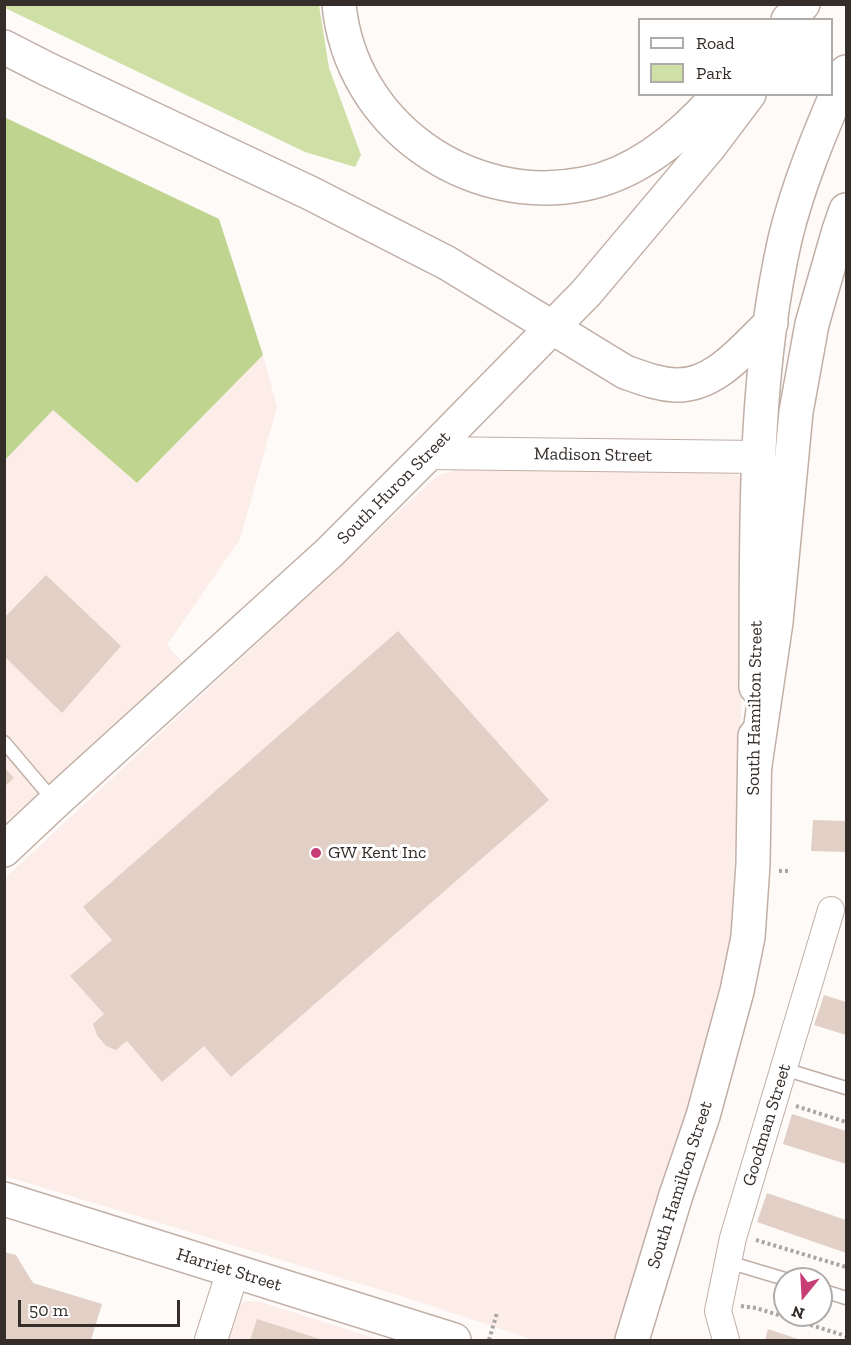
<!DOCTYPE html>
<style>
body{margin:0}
#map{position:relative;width:851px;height:1345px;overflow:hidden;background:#fdfaf8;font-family:"Zilla Slab",serif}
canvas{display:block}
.frame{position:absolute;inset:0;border:6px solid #342d29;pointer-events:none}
.legend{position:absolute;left:638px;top:18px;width:195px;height:78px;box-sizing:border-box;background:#fff;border:2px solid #aeaba9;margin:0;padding:8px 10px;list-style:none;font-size:18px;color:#342d29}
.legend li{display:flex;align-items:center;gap:12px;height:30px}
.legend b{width:30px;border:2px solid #aeaba9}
.north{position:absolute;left:773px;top:1267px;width:60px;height:60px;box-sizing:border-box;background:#fff;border:2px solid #aeaba9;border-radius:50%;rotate:198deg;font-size:16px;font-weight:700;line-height:24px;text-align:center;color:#342d29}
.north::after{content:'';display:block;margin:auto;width:21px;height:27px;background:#c73d76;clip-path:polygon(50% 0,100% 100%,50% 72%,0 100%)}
.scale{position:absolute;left:18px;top:1300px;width:162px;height:27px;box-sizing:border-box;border:3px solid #342d29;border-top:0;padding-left:8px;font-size:18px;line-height:21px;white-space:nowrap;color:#342d29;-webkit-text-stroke:4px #fff;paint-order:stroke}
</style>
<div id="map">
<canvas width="851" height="1345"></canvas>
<div class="frame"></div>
<ul class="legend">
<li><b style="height:8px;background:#fff"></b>Road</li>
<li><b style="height:16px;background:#cee0a6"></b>Park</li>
</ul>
<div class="north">N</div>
<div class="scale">50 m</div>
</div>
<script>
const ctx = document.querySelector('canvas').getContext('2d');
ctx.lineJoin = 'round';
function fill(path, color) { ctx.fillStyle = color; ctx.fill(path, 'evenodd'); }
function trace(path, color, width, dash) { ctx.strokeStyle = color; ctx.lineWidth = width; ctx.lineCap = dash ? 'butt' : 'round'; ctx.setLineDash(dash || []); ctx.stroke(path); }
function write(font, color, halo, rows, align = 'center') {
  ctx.font = font + ' "Zilla Slab",serif'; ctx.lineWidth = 6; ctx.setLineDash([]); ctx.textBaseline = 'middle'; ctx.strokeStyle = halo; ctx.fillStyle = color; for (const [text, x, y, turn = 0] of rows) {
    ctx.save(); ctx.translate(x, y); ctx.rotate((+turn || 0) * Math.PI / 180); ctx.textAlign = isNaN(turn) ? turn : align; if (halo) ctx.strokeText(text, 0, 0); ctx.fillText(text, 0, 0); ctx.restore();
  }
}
fill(new Path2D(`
 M263 355 277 407 240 539 167 645 184 664 133 713 5 823V460L53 410 137 483Z
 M460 468 729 469 739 476 744 487 749 535 732 913 729 950 709 1037 698 1077 616 1340H534L417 1301 5 1176V878L437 476Z
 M247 1301 261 1302 380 1340H221L235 1305Z`), '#fcede8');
fill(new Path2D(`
 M4 5H319L329 68 361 155 355 167 305 152 5 8Z`), '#cee0a6');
fill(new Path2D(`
 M4 117 219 219 263 355 137 483 53 410 5 460Z`), '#bfd48f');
fill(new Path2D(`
 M46 575 121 646 62 713 4 656V618Z
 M398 631 549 800 231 1077 204 1046 162 1082 127 1041 116 1050 106 1046 97 1035 93 1024 104 1014 70 976 112 940 83 907Z
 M4 767 14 778 4 787Z
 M813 820 846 821V852L811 851Z
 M824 995 846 1002V1035L814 1025Z
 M792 1114 846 1131V1164L783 1144Z
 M767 1193 846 1220V1253L757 1222Z
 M4 1252 16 1255 33 1283 102 1304 91 1340H4Z
 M257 1319 323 1340H250Z
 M768 1329 801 1340H765Z`), '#e2d0c7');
const service = new Path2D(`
 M4 742 54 801
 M784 1069 846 1088
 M728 1262 785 1279
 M821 1290 846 1298`);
const minor = new Path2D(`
 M726 1340 718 1311 733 1238 831 910`);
const tertiary = new Path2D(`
 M429 453 758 457
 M211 1340 233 1271`);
const secondary = new Path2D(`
 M4 1199 454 1340`);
const primary = new Path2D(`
 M756 687C757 537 752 386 785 239 799 181 823 126 846 72
 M4 850 55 802 330 552 429 453 586 293 709 147 749 94
 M632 1340 676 1195 703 1116 737 991 748 937 753 864 755 736`);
const motorway = new Path2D(`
 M339 4C350 124 468 207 584 184 637 174 684 134 719 94
 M788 20 803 4
 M4 47 47 69 310 193 447 263 625 372C642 378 657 384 675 385 715 387 745 347 771 323
 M755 765 776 622 796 412 812 324 839 230 846 210`);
trace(service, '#c1afa6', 15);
trace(minor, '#c1afa6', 28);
trace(tertiary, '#c1afa6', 34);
trace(secondary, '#c1afa6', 36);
trace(primary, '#c1afa6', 36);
trace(motorway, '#c1afa6', 36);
trace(new Path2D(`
 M779 871H791
 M796 1106 846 1122
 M756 1240 846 1267
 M741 1306 756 1308 846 1336
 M489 1340 497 1313`), '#a9a5a2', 4, [3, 3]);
trace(service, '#fff', 12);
trace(minor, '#fff', 26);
trace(tertiary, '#fff', 32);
trace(secondary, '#fff', 33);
trace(primary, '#fff', 33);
trace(motorway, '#fff', 33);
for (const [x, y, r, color] of [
 [316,853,6,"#c73d76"]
]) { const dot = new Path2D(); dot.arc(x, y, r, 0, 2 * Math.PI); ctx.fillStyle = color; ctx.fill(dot); trace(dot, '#fff', 2); }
write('18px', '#342d29', '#fff', [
 ["Madison Street",593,455,1],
 ["South Huron Street",394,488,-45],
 ["South Hamilton Street",755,708,-89],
 ["Goodman Street",767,1125,-73],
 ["South Hamilton Street",680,1185,-72],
 ["Harriet Street",229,1270,17]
]);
write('18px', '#342d29', '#fff', [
 ["GW Kent Inc",328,853]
], 'left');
</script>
